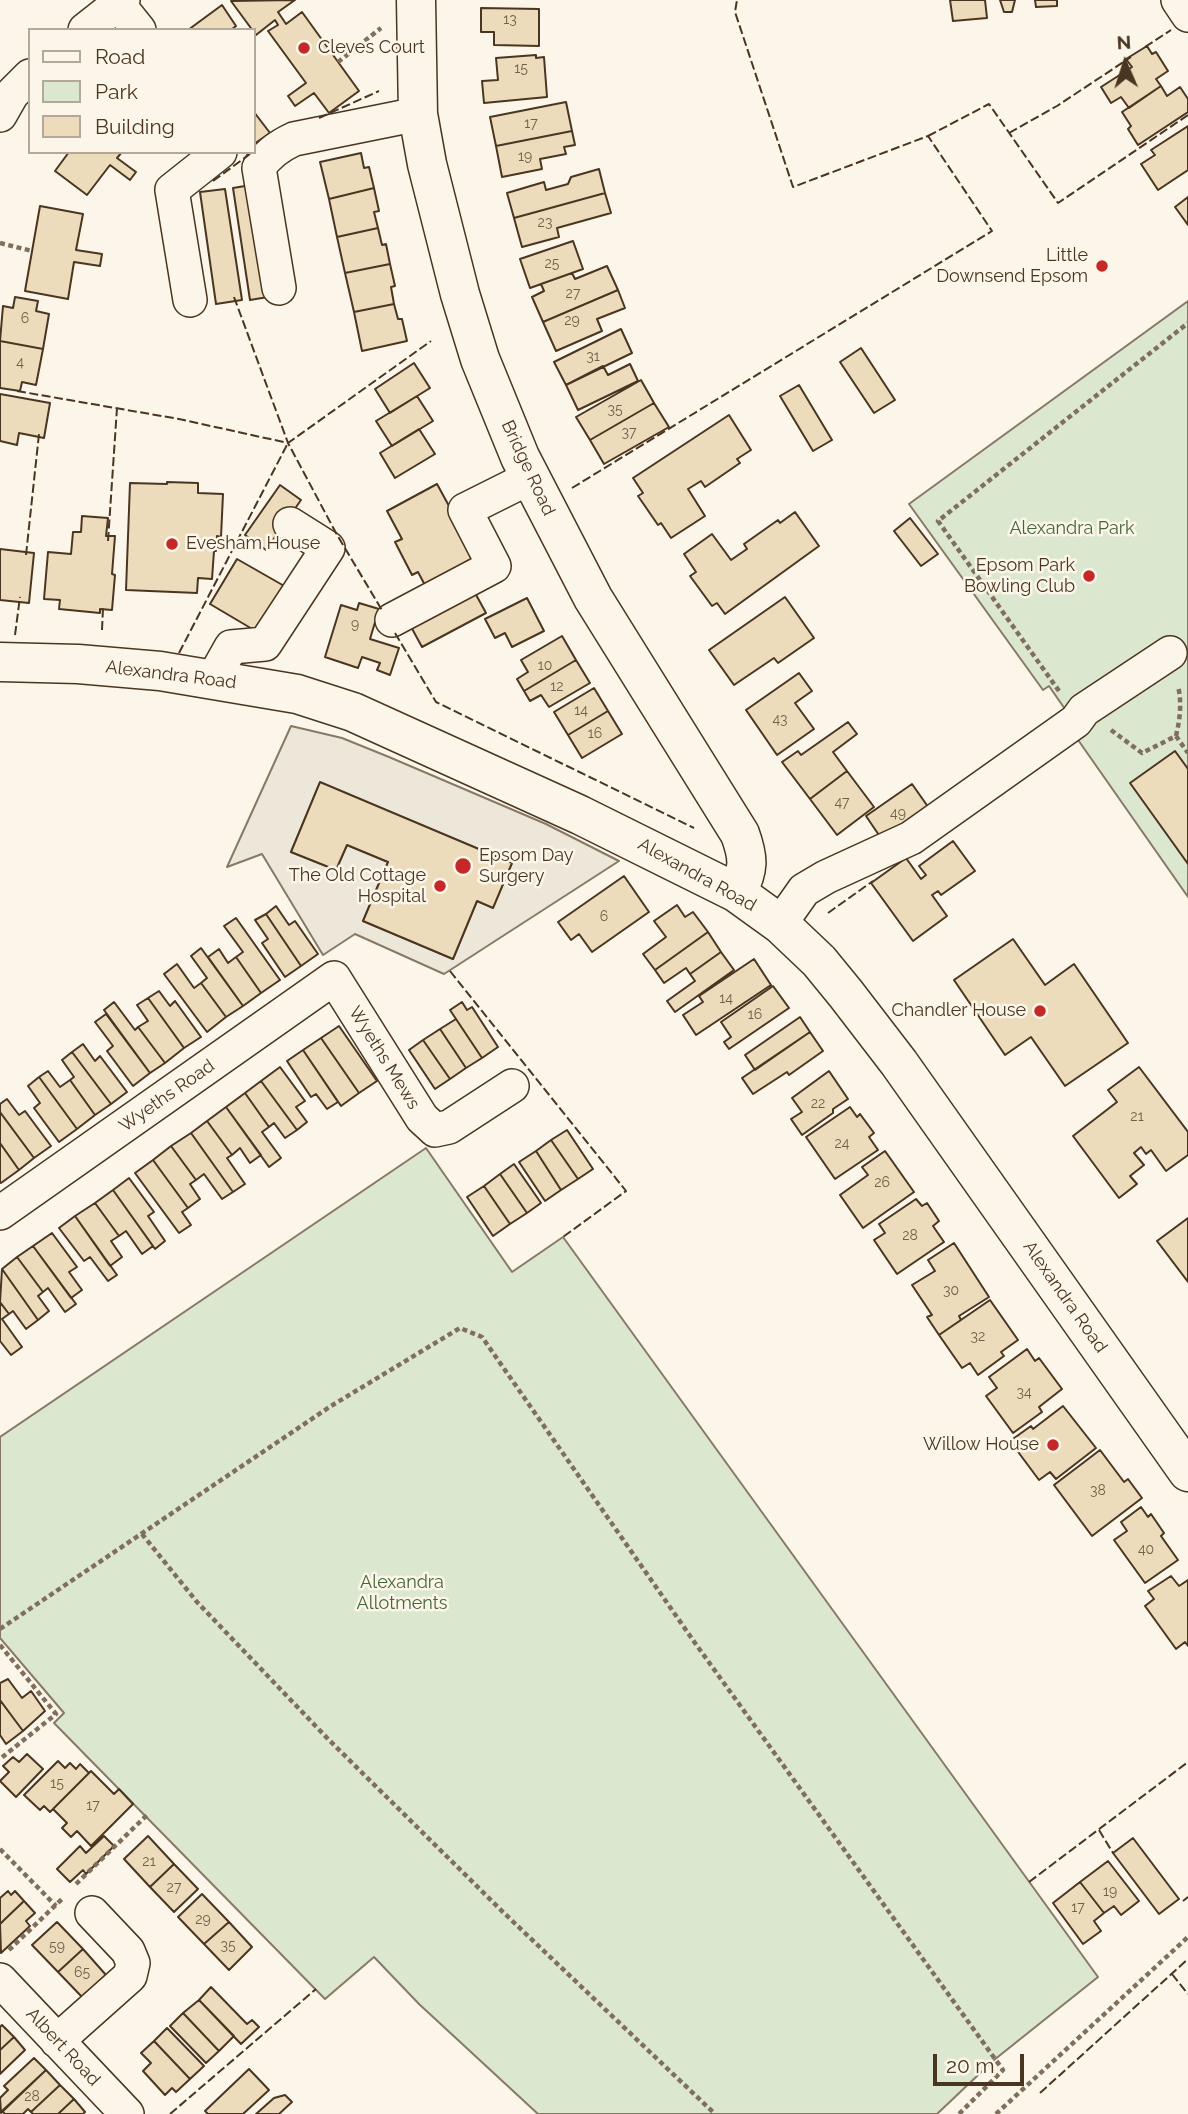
<!DOCTYPE html>
<style>
body{margin:0}
#map{position:relative;width:1188px;height:2114px;overflow:hidden;background:#fbf6e9;font-family:Raleway,sans-serif}
canvas{display:block}
.legend{position:absolute;left:28px;top:28px;width:228px;height:126px;box-sizing:border-box;background:#fbf6e9;border:2px solid #b4a999;margin:0;padding:9px 12px;list-style:none;font-size:21px;color:#4a3520}
.legend li{display:flex;align-items:center;gap:14px;height:35px}
.legend b{width:35px;border:2px solid #b4a999}
.north{position:absolute;left:1090px;top:28px;width:70px;height:70px;-webkit-text-stroke:5px #fbf6e9;paint-order:stroke;rotate:357deg;font-size:19px;font-weight:700;line-height:28px;text-align:center;color:#4a3520}
.north::after{content:'';display:block;margin:auto;width:24px;height:32px;background:#4a3520;clip-path:polygon(50% 0,100% 100%,50% 72%,0 100%)}
.scale{position:absolute;left:933px;top:2054px;width:91px;height:32px;box-sizing:border-box;border:4px solid #4a3520;border-top:0;padding-left:9px;font-size:21px;line-height:24px;white-space:nowrap;color:#4a3520;-webkit-text-stroke:5px #fbf6e9;paint-order:stroke}
</style>
<div id="map">
<canvas width="1188" height="2114"></canvas>
<ul class="legend">
<li><b style="height:9px;background:#fbf6e9"></b>Road</li>
<li><b style="height:19px;background:#dce7d0"></b>Park</li>
<li><b style="height:19px;background:#ecdcbc"></b>Building</li>
</ul>
<div class="north">N</div>
<div class="scale">20 m</div>
</div>
<script>
const ctx = document.querySelector('canvas').getContext('2d');
ctx.lineJoin = 'round';
function fill(path, color) { ctx.fillStyle = color; ctx.fill(path, 'evenodd'); }
function trace(path, color, width, dash) { ctx.strokeStyle = color; ctx.lineWidth = width; ctx.lineCap = dash ? 'butt' : 'round'; ctx.setLineDash(dash || []); ctx.stroke(path); }
function write(font, color, halo, rows, align = 'center') {
  ctx.font = font + ' Raleway,sans-serif'; ctx.lineWidth = 5; ctx.setLineDash([]); ctx.textBaseline = 'middle'; ctx.strokeStyle = halo; ctx.fillStyle = color; for (const [text, x, y, turn = 0] of rows) {
    ctx.save(); ctx.translate(x, y); ctx.rotate((+turn || 0) * Math.PI / 180); ctx.textAlign = isNaN(turn) ? turn : align; if (halo) ctx.strokeText(text, 0, 0); ctx.fillText(text, 0, 0); ctx.restore();
  }
}
const green = new Path2D(`
 M1188 301V897L1076 737 1067 712 1049 686 1043 690 909 504Z
 M426 1148 512 1272 563 1237 1098 1977 994 2060 937 2114H538L419 2004 374 1957 325 1999 54 1723 64 1713 0 1638V1437Z`);
fill(green, '#dce7d0');
trace(green, '#887966', 2);
const parking = new Path2D(`
 M291 726 342 738 389 757 546 824 619 861 444 974 355 934 323 955 262 854 227 867ZM320 783 512 863 493 907 477 901 453 959 363 921 388 862 347 845 336 870 291 852Z`);
fill(parking, '#ede7d9');
trace(parking, '#887966', 2);
const building = new Path2D(`
 M295 0 278 12 286 24 302 12 359 91 329 113 314 93 295 106 288 96 306 83 268 31 278 25 275 20 256 35 231 1Z
 M950 0H985L987 18 953 21Z
 M1000 0H1015L1012 12H1004Z
 M1035 0H1057V6L1036 7Z
 M222 5 236 26 231 30H188Z
 M481 8 539 9V46L494 45V32H481Z
 M1147 46 1152 54 1156 52 1168 71 1156 79 1161 86 1129 108 1121 97 1111 103 1101 87 1132 67 1126 59Z
 M536 55V58L544 57 547 97 484 103 482 81 498 80 496 58Z
 M1161 86 1167 96 1180 87 1188 99V112L1138 145 1128 129 1131 126 1122 112Z
 M566 102 572 131 496 146 490 117Z
 M254 112 270 133 254 144Z
 M1188 126V170L1158 190 1141 164 1155 155 1151 150Z
 M572 131 575 145 564 147 566 154 540 159 542 169 502 177 496 146Z
 M69 152H122L117 158 136 172 130 180 110 165 87 195 55 171Z
 M361 153 364 168 369 167 374 188 329 199 320 162Z
 M599 169 605 193 514 218 507 193 544 182 546 190 568 184 571 177Z
 M257 184 274 296 250 300 233 188Z
 M374 188 379 211 374 212 378 228 337 237 329 199Z
 M225 189 242 300 216 304 200 192Z
 M605 193 611 213 557 228 559 237 522 247 514 218Z
 M1188 197V225L1175 207Z
 M40 206 83 214 76 250 102 254 100 266 74 262 68 299 25 291Z
 M378 228 382 245 386 244 390 264 345 273 337 237Z
 M573 241 583 269 530 288 520 259Z
 M390 264 395 286 391 287 394 304 354 312 345 273Z
 M607 266 618 290 543 322 532 297 544 291 541 284 572 273 575 279Z
 M618 290 625 308 597 319 602 331 556 351 543 322Z
 M15 297 38 301 36 311 49 314 43 349 0 341 3 306 13 308Z
 M394 304 398 319H402L407 341 362 351 354 312Z
 M621 329 632 353 566 385 554 362Z
 M0 341 43 349 36 385 22 382 20 391 0 388Z
 M861 348 895 400 874 413 840 362Z
 M414 363 430 388 390 413 375 389Z
 M630 364 638 381 578 410 566 385 603 366 608 375Z
 M641 380 654 403 590 440 576 417Z
 M799 385 832 440 813 451 780 396Z
 M0 394 50 403 44 438 19 433 17 445 0 441Z
 M417 396 433 421 392 446 376 421Z
 M654 403 669 427 604 464 590 440Z
 M729 415 751 450 737 459 740 463 705 487 701 481 688 489 705 516 671 538 661 523 658 525 638 496 643 493 633 478Z
 M419 429 435 454 395 478 380 453Z
 M167 482 198 483V493L223 494 221 537 217 536 216 551H214L212 579 198 578 197 593 126 590 130 483 167 484Z
 M437 484 479 561 427 589 418 572 412 575 395 542 402 539 387 511Z
 M280 485 301 500 266 550 245 535Z
 M795 512 819 546 725 614 717 603 712 606 690 576 696 572 684 554 712 534 731 560 747 549 744 544 778 520 780 523Z
 M82 516 108 518 106 536H115L112 574 115 575 112 610 100 609V613L59 609 60 600 44 599 48 552 71 554 73 532H81Z
 M910 518 938 554 921 566 894 531Z
 M0 549 34 553 29 603 0 600Z
 M237 559 286 587 259 633 210 604Z
 M474 591 486 613 422 647 410 625Z
 M785 597 814 638 778 663 774 658 734 685 709 650Z
 M527 598 544 631 512 647 505 633 495 638 485 619Z
 M359 603 379 609 370 639 399 648 390 675 377 670 380 663 362 657 358 668 325 657 341 605 357 610Z
 M562 636 576 660 524 691 517 679 528 672 521 660Z
 M576 660 590 683 549 707 541 695 530 701 524 691Z
 M799 673 812 691 795 703 814 729 777 755 746 710Z
 M594 688 608 711 568 735 554 712Z
 M608 711 622 734 582 758 568 735Z
 M848 722 857 734 833 752 847 771 810 799 782 762 798 751 801 755Z
 M1175 751 1188 769V864L1130 783Z
 M847 771 874 807 837 835 810 799Z
 M320 782 512 863 493 908 477 901 453 959 363 921 388 862 347 845 336 870 291 852Z
 M912 784 931 811 885 844 866 816Z
 M953 841 975 871 941 895 938 891 932 895 947 916 913 941 871 883 906 858 921 879 926 875 919 866Z
 M624 876 649 912 592 952 579 934 571 940 558 922Z
 M677 905 685 917 693 912 708 932 655 970 643 954 666 937 654 921Z
 M276 906 289 925 295 921 318 954 301 966 266 914Z
 M266 914 301 966 285 977 262 943 268 939 255 920Z
 M236 918 280 980 261 993 236 957 243 952 224 926Z
 M708 932 721 952 690 974 686 968 664 983 655 970Z
 M1013 939 1045 985 1074 964 1128 1043 1065 1086 1031 1037 1005 1055 954 980Z
 M201 948 243 1006 226 1017 201 983 207 978 191 956Z
 M219 949 228 963 236 957 261 993 243 1006 208 957Z
 M721 952 734 970 675 1012 667 1001 695 981 690 974Z
 M754 959 771 985 696 1035 683 1015 703 1002 699 996Z
 M177 964 194 988 201 983 226 1017 207 1032 164 974Z
 M773 986 789 1008 729 1049 724 1042 731 1037 721 1022Z
 M159 991 170 1006 175 1001 201 1037 184 1048 148 998Z
 M148 998 184 1048 165 1063 138 1027 148 1021 137 1005Z
 M114 1002 135 1030 138 1027 165 1063 150 1073 104 1010Z
 M462 1002 467 1010 472 1007 498 1047 482 1058 450 1010Z
 M106 1014 150 1073 133 1086 107 1051 113 1046 95 1022Z
 M800 1017 810 1032 755 1070 745 1055Z
 M456 1019 482 1058 466 1068 440 1029Z
 M339 1026 377 1081 359 1093 321 1038Z
 M440 1029 466 1068 450 1079 423 1040Z
 M810 1032 823 1051 789 1075 787 1072 753 1094 742 1078Z
 M321 1038 359 1093 341 1106 303 1050Z
 M423 1040 450 1079 435 1089 409 1050Z
 M83 1044 95 1061 100 1056 127 1092 111 1104 72 1052Z
 M303 1050 338 1102 327 1109 316 1094 311 1097 287 1061Z
 M72 1052 111 1104 95 1115 70 1080 74 1077 62 1060Z
 M280 1067 305 1101 296 1107 307 1122 297 1130 261 1081Z
 M1139 1067 1188 1132V1155L1166 1171 1151 1150 1146 1154 1141 1147 1134 1153 1144 1165 1130 1176 1137 1184 1119 1198 1073 1136 1117 1102 1108 1090Z
 M48 1071 60 1087 70 1080 95 1115 77 1129 39 1077Z
 M829 1071 848 1099 833 1109V1113L802 1135 791 1119 802 1112 792 1098Z
 M39 1077 77 1129 59 1142 34 1108 40 1103 28 1086Z
 M261 1081 297 1130 285 1138 274 1123 269 1127 245 1093Z
 M245 1093 269 1127 262 1132 281 1158 269 1167 226 1107Z
 M7 1099 19 1115 25 1111 51 1146 34 1158 0 1112V1104Z
 M226 1107 261 1155 250 1163 240 1148 232 1155 207 1121Z
 M850 1107 857 1117 860 1114 874 1133 869 1137 878 1150 835 1179 806 1137Z
 M0 1112 34 1158 19 1170 0 1143Z
 M207 1121 232 1155 227 1158 245 1184 233 1192 191 1133Z
 M567 1130 593 1169 578 1179 551 1140Z
 M191 1133 233 1192 222 1199 204 1174 196 1180 171 1146Z
 M551 1140 578 1179 561 1190 536 1151Z
 M0 1143 19 1170 1 1183 0 1182Z
 M171 1146 196 1180 190 1184 200 1199 188 1208 153 1160Z
 M536 1151 561 1190 545 1201 519 1162Z
 M885 1151 914 1192 863 1228 840 1195 868 1175 862 1167Z
 M153 1160 188 1208 182 1212 191 1225 179 1233 135 1173Z
 M514 1164 541 1203 527 1213 500 1174Z
 M500 1174 527 1213 510 1224 484 1186Z
 M129 1178 154 1212 148 1216 165 1241 155 1249 113 1190Z
 M484 1186 510 1224 493 1236 467 1197Z
 M113 1190 153 1246 142 1254 126 1231 119 1236 95 1203Z
 M916 1199 922 1206 927 1203 939 1221 933 1226 944 1242 897 1274 874 1240 885 1233 879 1224Z
 M95 1203 119 1236 111 1241 122 1257 110 1266 75 1216Z
 M75 1216 117 1275 108 1281 90 1257 84 1261 59 1228Z
 M1188 1218V1282L1157 1241Z
 M52 1233 77 1267 69 1272 82 1290 71 1298 33 1246Z
 M954 1243 989 1297 959 1316 961 1320 939 1335 927 1317 932 1315 912 1285 935 1271 928 1260Z
 M33 1246 76 1304 65 1312 48 1288 43 1292 17 1257Z
 M17 1257 43 1292 38 1296 49 1311 38 1320 2 1269Z
 M2 1269 38 1320 26 1329 13 1311 9 1314 0 1302Z
 M990 1300 1018 1340 1001 1352 1004 1356 978 1375 970 1363 962 1368 939 1335Z
 M0 1302 9 1314 2 1319 22 1347 11 1355 0 1341Z
 M1027 1349 1035 1361 1039 1358 1062 1389 1039 1407 1042 1412 1013 1433 986 1396 997 1388 989 1377Z
 M1063 1406 1096 1448 1056 1479 1050 1472 1039 1480 1010 1441 1031 1426 1033 1429Z
 M1100 1450 1124 1482 1128 1479 1142 1498 1092 1536 1054 1485Z
 M1141 1507 1148 1517 1151 1514 1164 1533 1161 1536 1178 1560 1145 1583 1114 1540 1127 1531 1121 1522Z
 M1171 1576 1179 1586 1188 1580V1646L1185 1642 1176 1649 1145 1606 1154 1599 1148 1591Z
 M8 1679 22 1698 31 1691 45 1711 23 1731 0 1700V1683Z
 M0 1700 23 1731 6 1744 0 1735Z
 M27 1754 43 1769 16 1797 0 1781 9 1772 3 1766 13 1757 19 1762Z
 M58 1761 65 1768 70 1763 76 1769 80 1764 89 1773 50 1812 44 1806 40 1810 24 1795Z
 M91 1771 114 1794 119 1789 133 1804 91 1846 77 1831 71 1837 62 1828 67 1823 53 1809Z
 M104 1836 114 1846 86 1874 83 1870 70 1882 57 1869 80 1846 86 1853Z
 M148 1836 174 1864 150 1887 124 1859Z
 M1133 1838 1179 1899 1159 1914 1113 1853Z
 M1108 1861 1139 1901 1121 1915 1114 1906 1104 1913 1080 1882Z
 M174 1864 198 1889 174 1912 150 1887Z
 M1080 1882 1104 1913 1094 1921 1101 1931 1083 1944 1053 1903Z
 M8 1891 11 1895 15 1891 24 1901 0 1924V1898Z
 M202 1894 229 1922 204 1944 178 1917Z
 M24 1901 35 1913 26 1921 30 1926 1 1953 0 1924Z
 M57 1922 83 1949 58 1972 32 1945Z
 M229 1922 252 1947 229 1970 204 1944Z
 M83 1949 106 1975 83 1998 58 1972Z
 M211 1987 247 2024 252 2020 259 2027 241 2044 199 2000Z
 M199 2000 234 2036 219 2051 183 2013Z
 M183 2013 219 2051 206 2063 170 2026Z
 M2 2025 14 2037 0 2050V2027Z
 M167 2028 204 2066 190 2079 154 2041Z
 M14 2037 25 2050 0 2074V2050Z
 M154 2041 190 2079 176 2092 172 2088 165 2095 143 2071 151 2063 141 2053Z
 M34 2058 46 2070 1 2113 0 2098 8 2090 4 2086Z
 M249 2069 269 2090 243 2114H208L205 2111Z
 M46 2070 60 2085 31 2112 28 2109 23 2114H5L2 2111Z
 M60 2085 74 2099 58 2114H33L31 2112Z
 M285 2095 292 2102 279 2114H256L274 2098Z
 M74 2099 85 2112 83 2114H58Z`);
fill(building, '#ecdcbc');
trace(building, '#4a3520', 2);
const minor = new Path2D(`
 M1178 0 1188 15
 M118 4 139 30
 M85 30 123 0
 M0 115 12 94 30 76
 M279 288 259 168C267 154 279 146 294 139L418 114
 M190 300 172 190 220 152
 M392 620 494 566 465 510 531 477
 M213 679 231 647 265 644 328 548 290 524
 M780 924 804 890 826 877 911 838 1076 721 1084 710 1170 653
 M0 1213 334 978 422 1118 435 1130 449 1127 512 1086
 M0 1980 127 2114
 M57 2041 130 1976 133 1963 128 1951 92 1913`);
const major = new Path2D(`
 M416 0 418 114 427 164 460 294 480 359 520 457 593 598 740 834C749 859 749 869 737 893
 M0 662 78 664 160 671 297 694 353 712 580 815 737 893 780 924 819 961 846 994 899 1063 1188 1472`);
trace(minor, '#4a3520', 36);
trace(major, '#4a3520', 41);
trace(new Path2D(`
 M338 62 381 28
 M0 243 32 251
 M1059 691 938 521 1188 323
 M1111 730 1142 753 1176 736 1188 753
 M1176 736C1180 719 1182 703 1178 686
 M142 1534 197 1602 329 1740 504 1913 715 2114
 M0 1629 331 1406 460 1328 482 1337 695 1643 1003 2070 959 2114
 M0 1645 56 1714 0 1759
 M0 1849 56 1906
 M76 1884 148 1814
 M9 1950 63 1898
 M996 2114 1188 1937`), '#7f6f5c', 4.5, [5, 3.5]);
trace(minor, '#fbf6e9', 33);
trace(major, '#fbf6e9', 38);
trace(new Path2D(`
 M1145 47 1171 30
 M319 118 379 91
 M1009 133 1057 106 1131 57
 M928 136 989 104 1058 203 1188 115
 M213 181 250 154
 M234 297 288 443 336 533 383 612
 M17 391 179 419 288 443 431 341
 M572 488 992 231 928 136 793 187 735 12 737 0
 M108 541 117 408
 M26 555 39 434
 M102 630 103 608
 M395 633 436 702 694 828
 M15 635 20 597
 M179 653 288 443
 M828 913 873 881
 M450 971 626 1191 563 1237
 M1099 1830 1113 1853
 M1029 1882 1188 1762
 M1183 1901 1188 1897
 M1172 1974 1188 1994
 M1040 2093 1188 1959
 M170 2114 316 1989`), '#4a3520', 2, [9, 3.5]);
for (const [x, y, r, color] of [
 [304,48,7,"#c62828"],
 [1102,266,7,"#c62828"],
 [172,544,7,"#c62828"],
 [1089,576,7,"#c62828"],
 [463,866,9,"#c62828"],
 [440,886,7,"#c62828"],
 [1040,1011,7,"#c62828"],
 [1053,1445,7,"#c62828"]
]) { const dot = new Path2D(); dot.arc(x, y, r, 0, 2 * Math.PI); ctx.fillStyle = color; ctx.fill(dot); trace(dot, '#fbf6e9', 2.5); }
write('14px', '#725f47', null, [
 ["13",510,20],
 ["15",521,69],
 ["17",531,124],
 ["19",525,157],
 ["23",545,223],
 ["25",552,264],
 ["27",573,294],
 ["6",25,319],
 ["29",572,321],
 ["31",593,357],
 ["4",20,363],
 ["35",615,410],
 ["37",629,433],
 ["9",355,625],
 ["10",545,666],
 ["12",557,687],
 ["14",581,711],
 ["43",780,720],
 ["16",595,734],
 ["47",842,803],
 ["49",898,814],
 ["6",604,917],
 ["14",726,999],
 ["16",755,1015],
 ["22",818,1104],
 ["21",1137,1117],
 ["24",842,1144],
 ["26",882,1183],
 ["28",910,1236],
 ["30",951,1291],
 ["32",978,1337],
 ["34",1024,1393],
 ["38",1098,1491],
 ["40",1146,1550],
 ["15",57,1784],
 ["17",93,1806],
 ["21",149,1862],
 ["27",174,1888],
 ["19",1110,1892],
 ["17",1078,1908],
 ["29",203,1920],
 ["35",228,1946],
 ["59",57,1947],
 ["65",82,1973],
 ["28",32,2097]
]);
write('18px', '#4a3520', '#fbf6e9', [
 ["Cleves Court",318,48,"left"],
 ["Little",1088,256],
 ["Downsend Epsom",1088,277],
 ["Evesham House",186,544,"left"],
 ["Epsom Park",1075,566],
 ["Bowling Club",1075,587],
 ["Epsom Day",479,856,"left"],
 ["Surgery",479,877,"left"],
 ["The Old Cottage",426,876],
 ["Hospital",426,897],
 ["Chandler House",1026,1011],
 ["Willow House",1039,1445]
], 'right');
write('18px', '#4a3520', '#fbf6e9', [
 ["Bridge Road",528,468,65],
 ["Alexandra Road",171,675,7],
 ["Alexandra Road",697,875,29],
 ["Wyeths Mews",384,1058,58],
 ["Wyeths Road",167,1096,-35],
 ["Alexandra Road",1065,1297,55],
 ["Albert Road",63,2047,47]
]);
write('18px', '#436837', '#fbf6e9', [
 ["Alexandra Park",1072,529],
 ["Alexandra",402,1583],
 ["Allotments",402,1604]
]);
</script>
